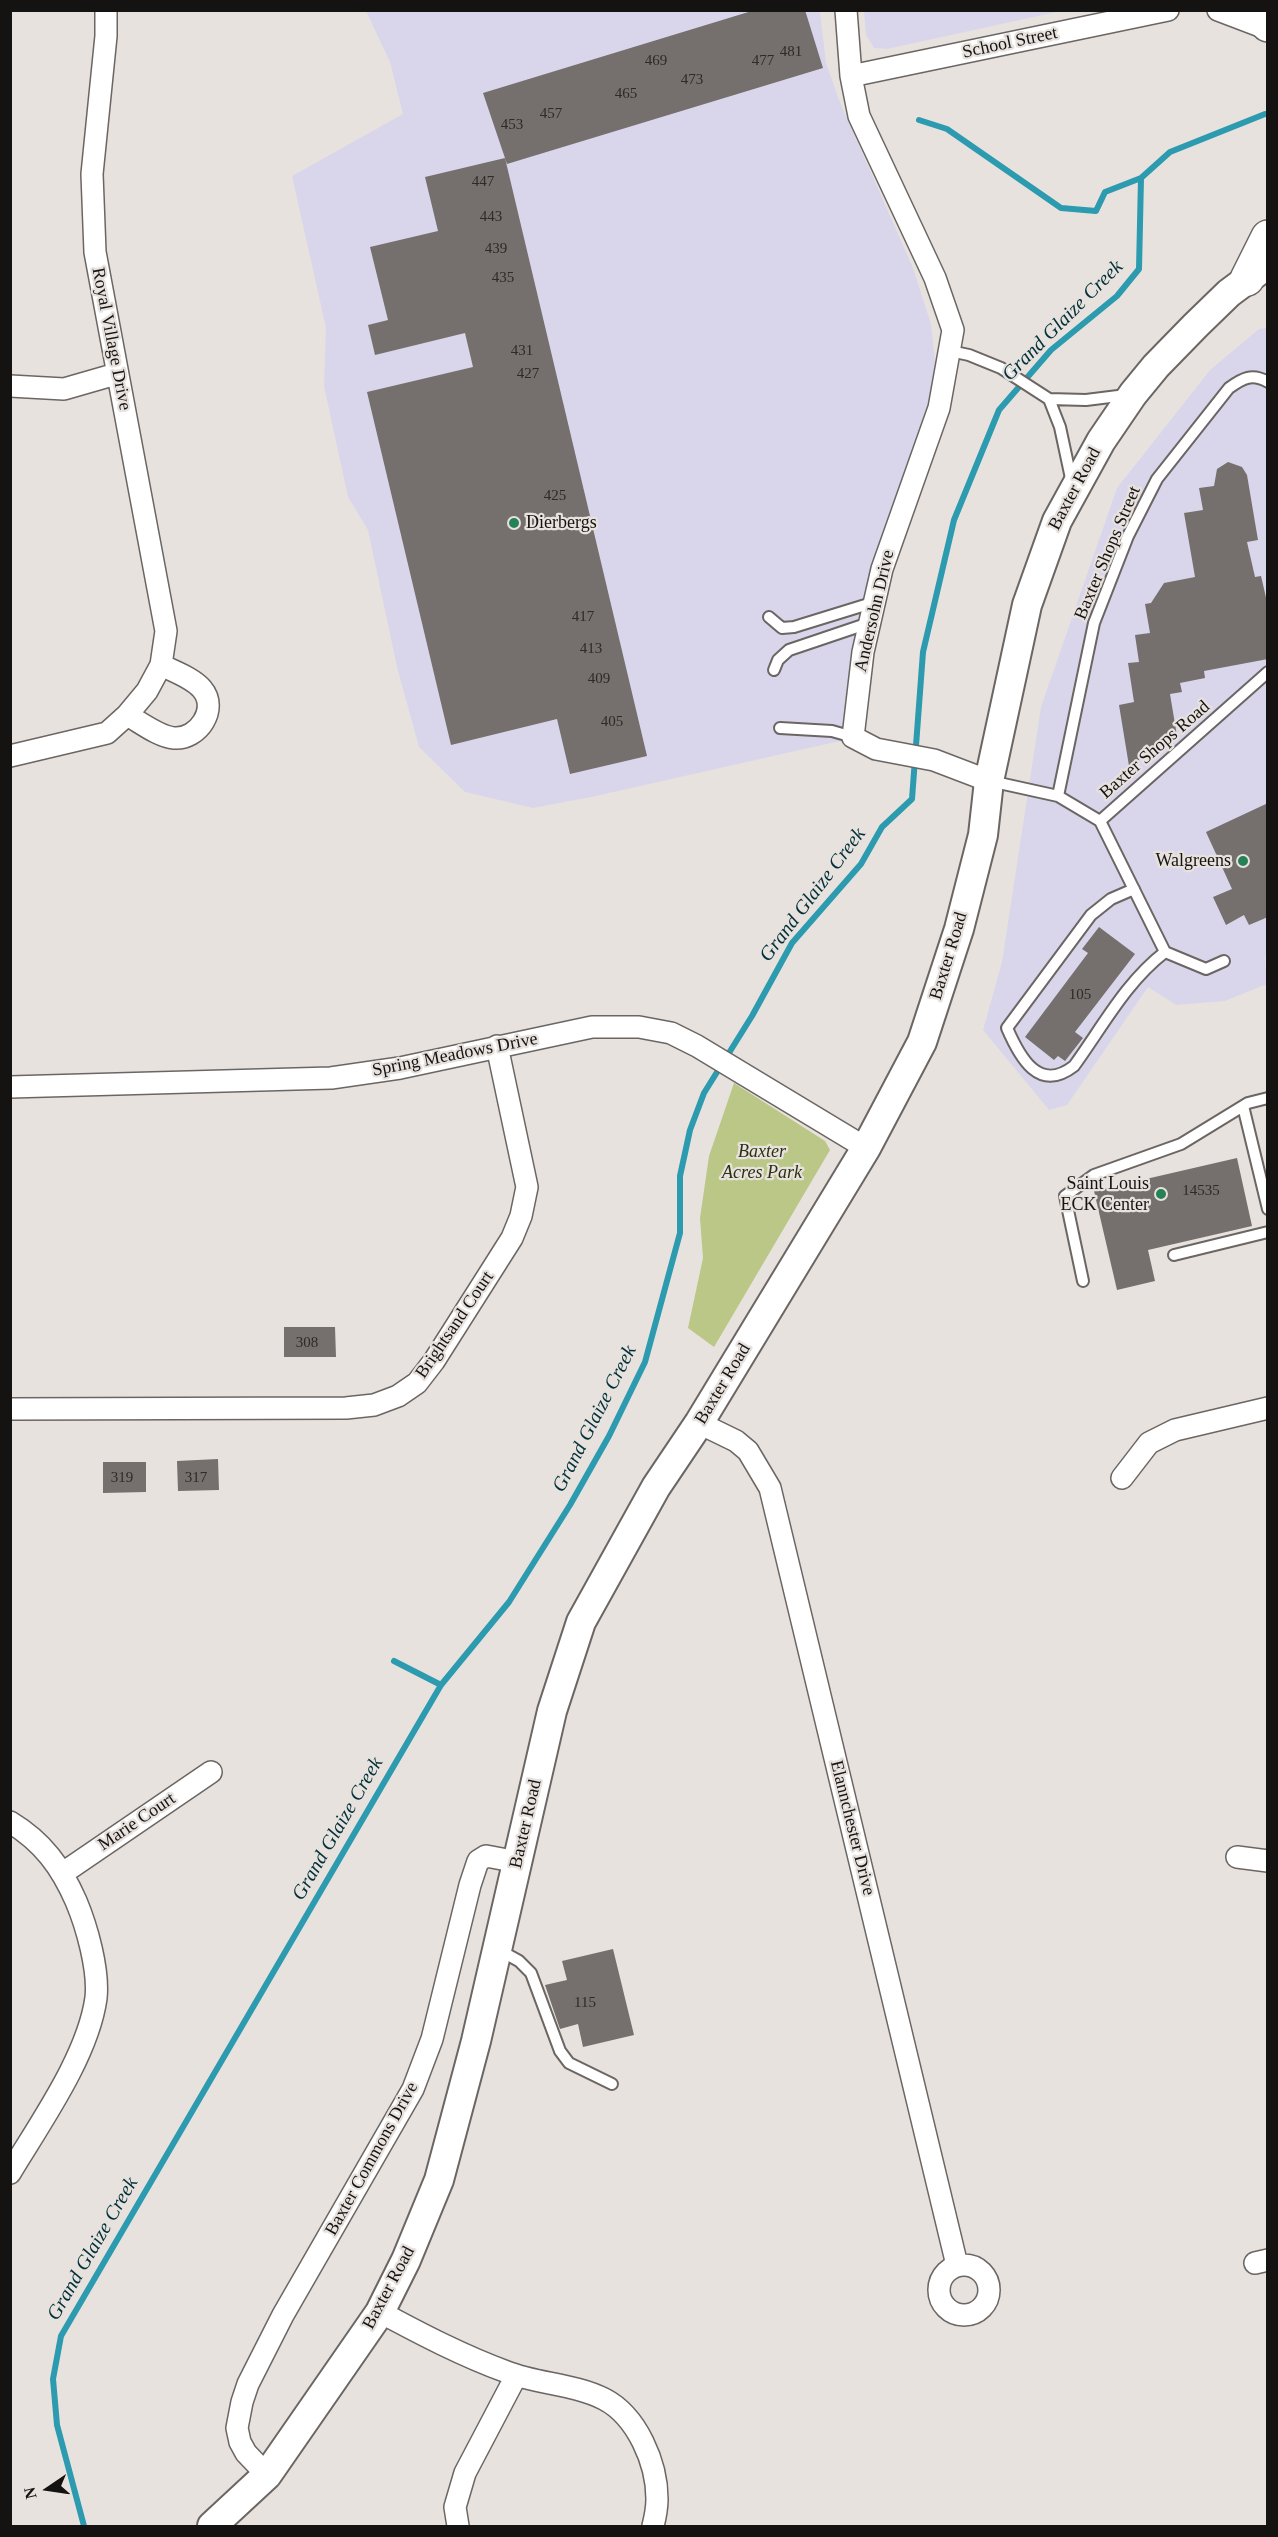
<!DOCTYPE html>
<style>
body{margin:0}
#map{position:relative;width:1278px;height:2537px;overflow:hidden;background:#e8e2de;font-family:Georgia,serif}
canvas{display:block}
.frame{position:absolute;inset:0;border:12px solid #151312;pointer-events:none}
.north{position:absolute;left:18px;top:2459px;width:60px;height:60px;-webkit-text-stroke:4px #e8e2de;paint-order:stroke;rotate:257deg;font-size:16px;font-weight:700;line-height:24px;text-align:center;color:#151312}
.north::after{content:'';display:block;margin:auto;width:21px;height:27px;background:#151312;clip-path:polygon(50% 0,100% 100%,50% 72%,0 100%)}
</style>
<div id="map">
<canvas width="1278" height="2537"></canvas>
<div class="frame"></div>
<div class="north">N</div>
</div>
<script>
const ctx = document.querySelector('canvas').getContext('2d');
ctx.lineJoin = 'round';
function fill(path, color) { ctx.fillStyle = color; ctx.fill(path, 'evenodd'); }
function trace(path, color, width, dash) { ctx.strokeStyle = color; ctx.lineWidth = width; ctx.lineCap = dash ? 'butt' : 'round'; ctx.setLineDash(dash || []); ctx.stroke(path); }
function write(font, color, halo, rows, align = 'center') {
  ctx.font = font + ' Georgia,serif'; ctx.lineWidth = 4.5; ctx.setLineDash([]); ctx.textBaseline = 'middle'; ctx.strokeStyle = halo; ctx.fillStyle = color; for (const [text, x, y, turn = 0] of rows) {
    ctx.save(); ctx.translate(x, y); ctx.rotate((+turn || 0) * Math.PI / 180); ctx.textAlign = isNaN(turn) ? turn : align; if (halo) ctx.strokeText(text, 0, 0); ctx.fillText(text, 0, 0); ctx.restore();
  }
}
fill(new Path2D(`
 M366 11H820L826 63 839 100 913 268 931 324 937 379 840 741 596 796 533 808 465 792 419 747 397 667 368 530 348 497 324 386 326 328 292 176 403 114 390 62Z
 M864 11V10L1061 11 887 49 874 48 866 35Z
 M1267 328 1268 956 1265 957 1267 984 1225 1001 1176 1005 1148 987 1067 1105 1049 1110 983 1030 1002 962 1041 707 1117 488 1210 370 1259 329Z`), '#d9d6ec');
fill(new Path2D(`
 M734 1083 825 1141 830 1150 714 1347 688 1328 703 1258 700 1218 709 1156Z`), '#bac787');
trace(new Path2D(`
 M919 120 947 129 1061 208 1096 211 1105 192 1141 178
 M394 1661 441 1685
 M84 2526 57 2425 53 2379 61 2336 441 1685 509 1602 570 1505 609 1436 645 1362 680 1233V1176L690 1130 704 1093 752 1016 792 943 861 864 882 827 912 799 923 652 954 520 999 410 1051 350 1117 296 1139 269 1141 178 1170 152 1265 114`), '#2c9aaf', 6);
fill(new Path2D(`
 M755 10H805L823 68 507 164 483 93Z
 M505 158 647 756 570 774 557 719 451 745 367 392 473 367 465 333 375 355 368 325 388 320 370 247 438 231 425 177Z
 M1228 462 1242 467 1247 475 1258 540 1247 542 1255 577 1261 576 1268 606V659L1204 671 1205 678 1180 683 1182 692 1170 694 1177 736 1129 766 1119 705 1134 702 1128 663 1139 662 1135 635 1150 633 1145 604 1151 603 1164 583 1195 577 1184 513 1203 510 1199 488 1214 486 1217 469Z
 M1268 803V917L1249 925 1244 915 1226 925 1213 897 1232 889 1206 832Z
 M1099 927 1135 954 1075 1032 1083 1038 1065 1061 1058 1056 1054 1060 1025 1037 1088 953 1082 949Z
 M1237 1158 1252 1226 1148 1250 1155 1281 1117 1290 1094 1191Z
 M284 1327H335L336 1357H284Z
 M218 1459 219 1490 178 1491 177 1461Z
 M103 1462H146V1492L103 1493Z
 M613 1949 634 2035 583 2047 578 2024 560 2029 545 1985 567 1980 562 1961Z`), '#756f6d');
const service = new Path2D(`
 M950 351 969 355 1001 368 1049 399 1086 400 1126 395
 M1049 399 1060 427 1072 483
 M769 617 782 628 794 627 875 602
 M774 670 778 660 789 650 869 623
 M780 728 832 731 853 737
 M990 781 1058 796 1100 821 1268 672
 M1058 796 1094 623 1128 536 1157 479 1229 388C1243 378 1252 373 1268 382
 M1100 821 1165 952 1206 969 1224 961
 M1134 889 1111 899 1091 915 1007 1028C1020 1058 1039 1093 1074 1066 1103 1026 1126 982 1165 952
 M1243 1106 1268 1209
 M1174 1255 1268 1232
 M1083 1281 1065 1196 1094 1175 1181 1144 1248 1103 1268 1098
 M499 1950 519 1961 531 1973 560 2051 569 2063 612 2084`);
const minor = new Path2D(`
 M846 10 851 76 859 116 935 278 953 330 939 408 882 569 863 652 853 737 876 749 934 760 989 781
 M1218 10 1268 29
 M851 76 1168 10
 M10 386 64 389 116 374
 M127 715C140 722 159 737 174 738 198 740 219 709 202 689 193 678 173 671 161 665
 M10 756 107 733 127 715 147 691 161 665 166 631 95 252 92 174 106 36V10
 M10 1087 331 1078 400 1068 592 1027H639L671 1033 697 1046 866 1148
 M10 1409 346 1408 374 1405 398 1396 417 1383 434 1361 512 1238 521 1216 527 1187 497 1046
 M699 1423 736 1441 748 1451 770 1488 957 2265
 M1122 1478 1149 1443 1175 1430 1268 1408
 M10 1822C43 1842 61 1867 76 1901 87 1927 99 1970 96 1998 88 2056 40 2123 10 2173
 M1237 1857 1268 1861
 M63 1873 211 1772
 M1255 2263 1268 2260
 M939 2290a25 25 0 1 1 50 0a25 25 0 1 1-50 0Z
 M380 2312C421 2334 463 2356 507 2372 538 2384 574 2384 604 2399 637 2416 657 2463 657 2499 657 2508 655 2518 653 2526
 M267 2475 246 2453 240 2442 237 2428 242 2402 248 2384 283 2315 413 2089 432 2039 470 1885 478 1861 486 1856 518 1862
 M458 2526 455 2507 465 2473 516 2376`);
const secondary = new Path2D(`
 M212 2526 267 2475 380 2312 406 2260 439 2180 476 2041 552 1711 581 1622 656 1487 699 1423 866 1148 922 1042 959 929 983 835 989 781 1027 605 1057 521 1101 441 1133 394 1156 366 1196 325 1229 293 1264 267`);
const trunk = new Path2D(`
 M1264 10 1268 25
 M1247 279 1268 237`);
trace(service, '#6b6663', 14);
trace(minor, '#6b6663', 24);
trace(secondary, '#6b6663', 32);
trace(trunk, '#6b6663', 36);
trace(service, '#fff', 10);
trace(minor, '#fff', 21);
trace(secondary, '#fff', 28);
trace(trunk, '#fff', 33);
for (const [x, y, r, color] of [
 [514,523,6,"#278157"],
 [1243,861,6,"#278157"],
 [1161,1194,6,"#278157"]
]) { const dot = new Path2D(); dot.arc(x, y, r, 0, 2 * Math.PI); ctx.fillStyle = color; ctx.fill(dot); trace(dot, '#e8e2de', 2); }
write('15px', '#2d2a29', null, [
 ["481",791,52],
 ["469",656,61],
 ["477",763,61],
 ["473",692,80],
 ["465",626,94],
 ["457",551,114],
 ["453",512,125],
 ["447",483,182],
 ["443",491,217],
 ["439",496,249],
 ["435",503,278],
 ["431",522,351],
 ["427",528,374],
 ["425",555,496],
 ["417",583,617],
 ["413",591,649],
 ["409",599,679],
 ["405",612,722],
 ["105",1080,995],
 ["14535",1201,1191],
 ["308",307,1343],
 ["319",122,1478],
 ["317",196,1478],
 ["115",585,2003]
]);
write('18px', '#151312', '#e8e2de', [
 ["School Street",1010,43,-12],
 ["Royal Village Drive",111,339,79],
 ["Baxter Road",1075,489,-62],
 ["Baxter Shops Street",1108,553,-67],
 ["Andersohn Drive",875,611,-77],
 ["Baxter Shops Road",1155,750,-41],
 ["Baxter Road",949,956,-73],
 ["Spring Meadows Drive",455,1055,-11],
 ["Brightsand Court",455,1325,-56],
 ["Baxter Road",723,1384,-59],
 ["Marie Court",137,1822,-34],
 ["Baxter Road",526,1824,-77],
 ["Elannchester Drive",852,1828,76],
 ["Baxter Commons Drive",372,2159,-61],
 ["Baxter Road",389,2288,-62]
]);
write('18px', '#151312', '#e8e2de', [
 ["Dierbergs",526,523,"left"],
 ["Walgreens",1231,861],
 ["Saint Louis",1149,1184],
 ["ECK Center",1149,1205]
], 'right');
write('italic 18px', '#2b3110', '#e8e2de', [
 ["Baxter",762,1152],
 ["Acres Park",762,1173]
]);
write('italic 20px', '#003039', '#e8e2de', [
 ["Grand Glaize Creek",1063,321,-45],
 ["Grand Glaize Creek",813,895,-53],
 ["Grand Glaize Creek",595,1419,-63],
 ["Grand Glaize Creek",338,1829,-60],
 ["Grand Glaize Creek",93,2249,-60]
]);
</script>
